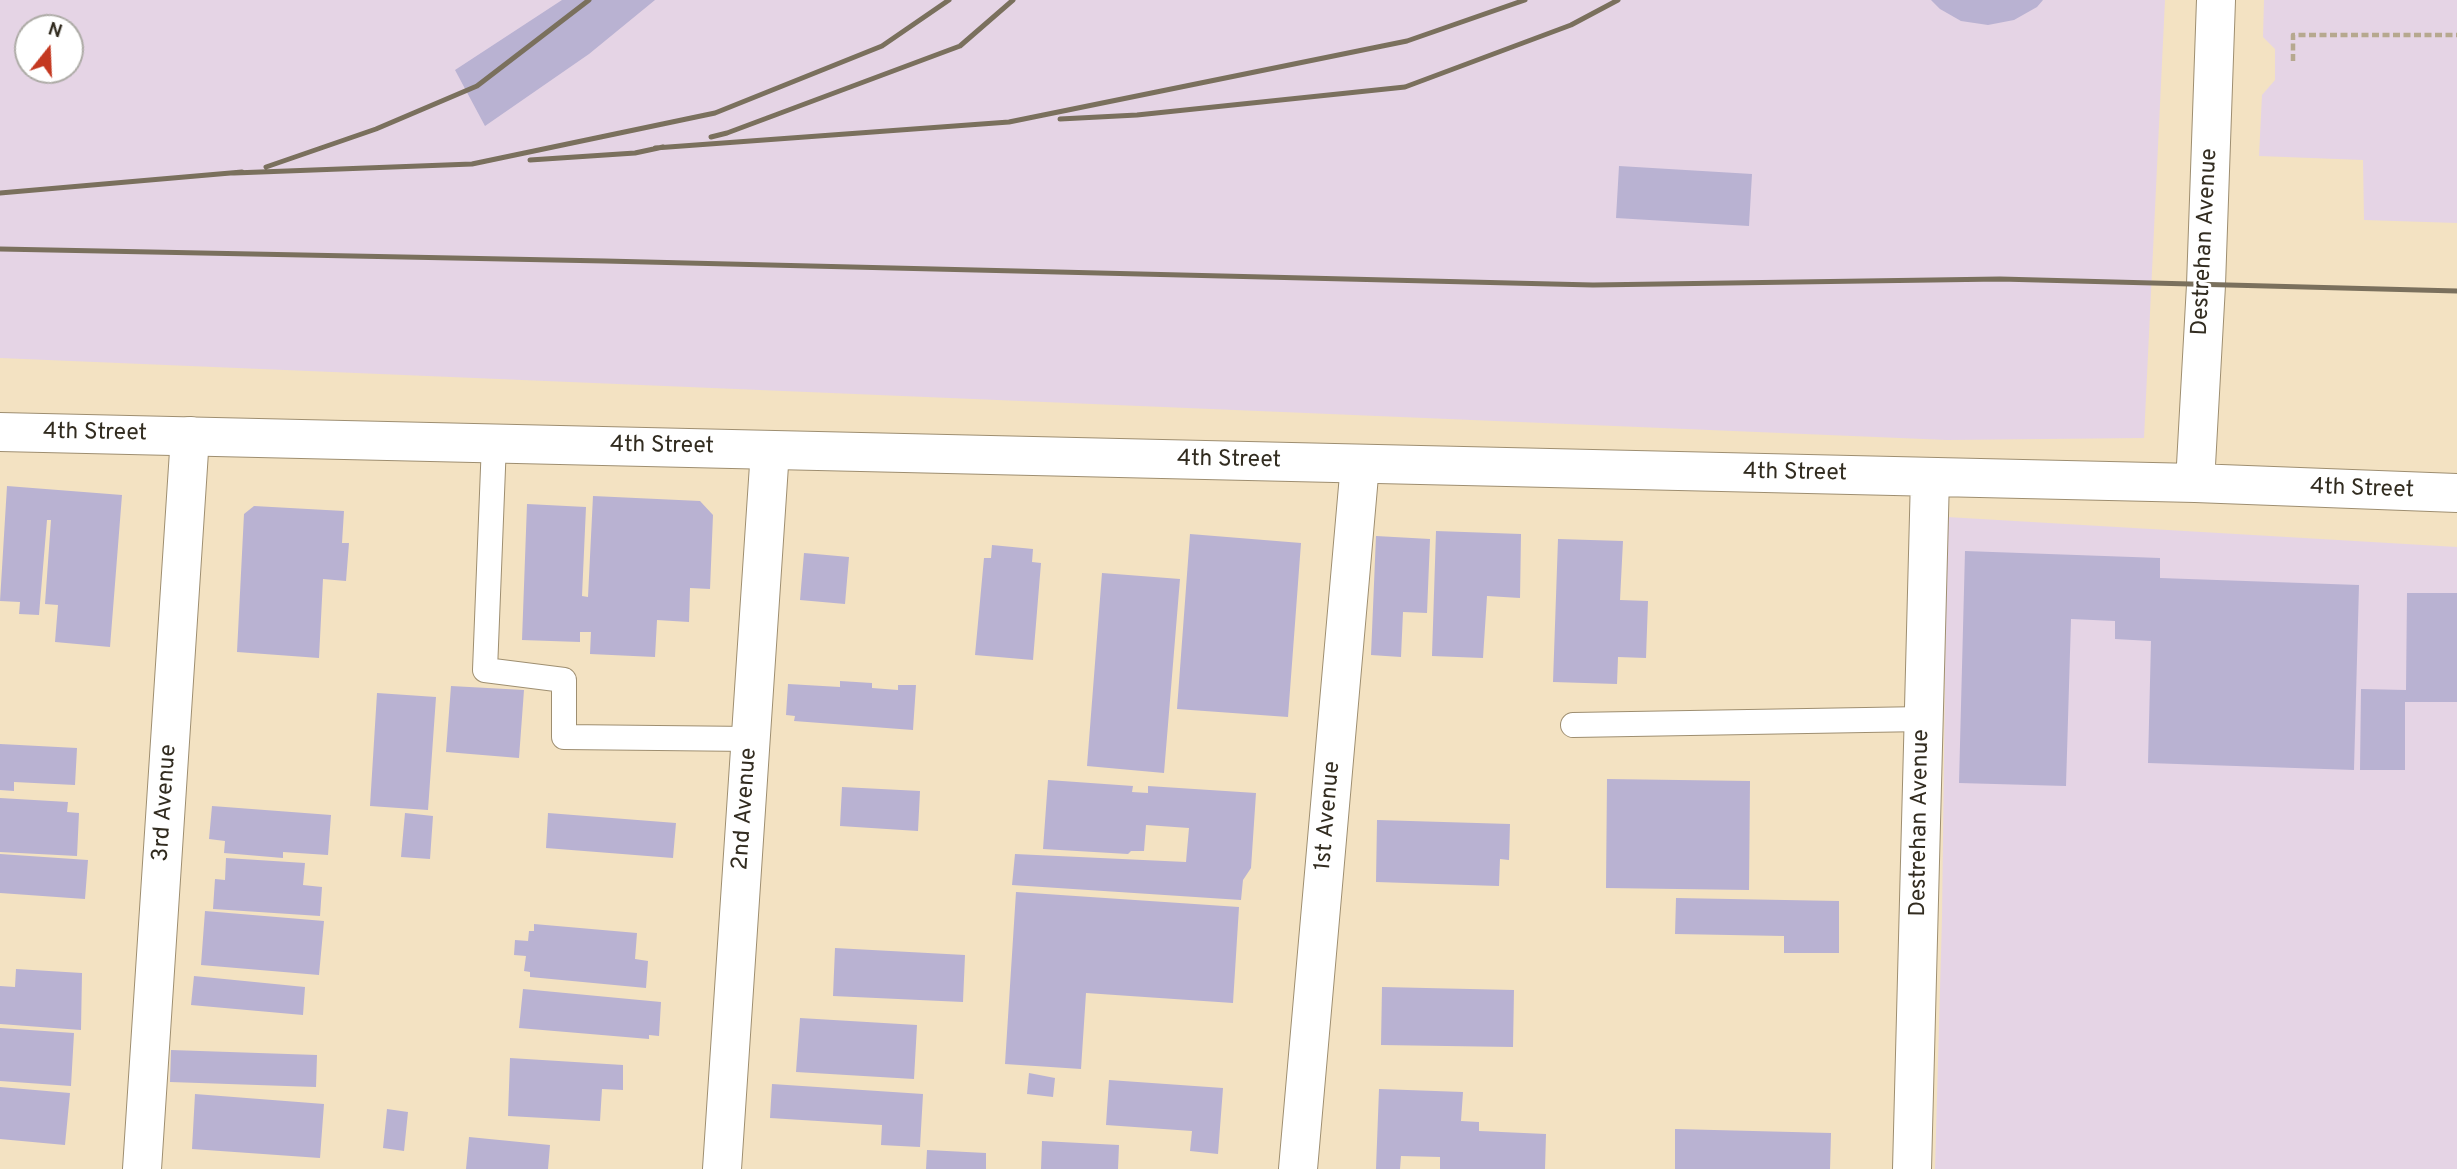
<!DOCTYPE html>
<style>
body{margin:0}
#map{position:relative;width:2457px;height:1169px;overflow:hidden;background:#f3e2c2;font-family:Overpass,sans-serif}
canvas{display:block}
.north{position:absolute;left:14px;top:14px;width:70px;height:70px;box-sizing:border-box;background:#fff;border:2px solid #adaba6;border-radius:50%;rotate:18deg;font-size:19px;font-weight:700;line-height:28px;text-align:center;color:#322c20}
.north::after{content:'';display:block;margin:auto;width:24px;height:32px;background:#c43820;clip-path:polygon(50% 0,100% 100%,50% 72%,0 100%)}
</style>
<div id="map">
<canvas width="2457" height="1169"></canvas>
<div class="north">N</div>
</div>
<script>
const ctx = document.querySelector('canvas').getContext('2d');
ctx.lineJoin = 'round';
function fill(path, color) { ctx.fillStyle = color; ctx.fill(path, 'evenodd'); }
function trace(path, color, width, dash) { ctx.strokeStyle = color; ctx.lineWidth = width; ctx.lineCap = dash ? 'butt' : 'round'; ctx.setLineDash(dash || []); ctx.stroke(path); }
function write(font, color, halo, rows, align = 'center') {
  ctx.font = font + ' Overpass,sans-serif'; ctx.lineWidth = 6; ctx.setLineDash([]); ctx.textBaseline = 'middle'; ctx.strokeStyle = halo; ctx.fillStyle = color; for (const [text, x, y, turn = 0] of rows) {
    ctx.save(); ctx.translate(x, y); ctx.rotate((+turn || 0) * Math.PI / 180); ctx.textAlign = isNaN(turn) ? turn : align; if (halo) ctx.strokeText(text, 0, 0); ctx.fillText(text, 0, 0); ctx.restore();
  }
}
fill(new Path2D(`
 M0 0H2165L2144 438 1947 440 0 358ZM28 28H70V70H28Z
 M2264 0H2457V223L2364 220 2363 160 2259 156 2262 95 2275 80V49L2263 37Z
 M1947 517 2457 547V1169H1935L1942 918Z`), '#e5d4e5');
fill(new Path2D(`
 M562 0H655L589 54 485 126 455 70Z
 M1931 0H2043L2037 7 2014 20 1988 25 1961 21 1940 9Z
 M1619 166 1752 174 1749 226 1616 218Z
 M7 486 122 495 110 647 55 642 58 605 45 604 51 520H47L39 615 19 614 20 602 0 601Z
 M593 496 700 501 713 515 710 589 690 588 689 622 657 620 655 657 590 654 591 632H580V642L522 640 527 504 586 507 582 596 588 597Z
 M254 506 344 511 342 543H349L346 581 323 579 319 658 237 652 244 514Z
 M1436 531 1521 534 1520 598 1487 596 1483 658 1432 656Z
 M1190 534 1301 543 1288 717 1177 709Z
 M1376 536 1430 539 1427 613 1403 612 1401 657 1371 655Z
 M1558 539 1623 541 1620 600 1648 601 1646 658 1618 657 1617 684 1553 682Z
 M992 545 1033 549 1032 562 1041 563 1033 660 975 655 984 558H991Z
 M1965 551 2160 558V578L2359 585 2354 770 2148 763 2151 641 2115 639V621L2071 619 2066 786 1959 783Z
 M804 553 849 557 845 604 800 600Z
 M1102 573 1180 579 1164 773 1087 766Z
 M2407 593H2457V702H2405V770H2360L2361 689 2406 690Z
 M840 681 872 683V688L898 690V685H916L913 730 794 721 795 716 786 715 788 684 840 687Z
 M451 686 524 690 519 758 446 752Z
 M377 693 436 697 428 810 370 806Z
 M0 744 77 748 75 785 14 782V791L0 790Z
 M1607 779 1750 781 1749 890 1606 888Z
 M1048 780 1133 786 1132 792 1148 793V786L1256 793 1251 868 1243 880 1241 900 1012 885 1015 854 1186 862 1189 828 1146 825 1144 851H1131L1128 854 1043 849Z
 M842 787 920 791 918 831 840 826Z
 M0 798 68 802 67 812 79 813 77 856 0 852Z
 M212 806 331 815 328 855 283 852V858L224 853 225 841 209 839Z
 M405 813 433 816 430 859 401 857Z
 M548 813 676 823 673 858 546 848Z
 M1377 820 1510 824 1509 860 1500 859 1499 886 1376 882Z
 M0 854 88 860 85 899 0 893Z
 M226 858 305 863 303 885 322 887 320 916 213 909 215 879 225 880Z
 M1016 892 1239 907 1233 1003 1086 993 1081 1069 1005 1064Z
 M1676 898 1839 901V953H1784V936L1675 934Z
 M205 911 324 921 319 975 201 965Z
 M534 924 637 933 635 959 648 961 646 988 530 977V972L524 971 526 956 514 955 515 940 528 941 529 931H534Z
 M835 948 965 955 963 1002 833 996Z
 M16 969 82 973 81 1030 0 1024V986L15 987Z
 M194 976 305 987 303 1015 191 1005Z
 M1382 987 1514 990 1513 1047 1381 1045Z
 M523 989 661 1002 659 1036 649 1035V1039L519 1028Z
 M800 1018 917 1025 914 1079 796 1072Z
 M0 1028 74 1033 71 1086 0 1081Z
 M171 1050 317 1055 316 1087 170 1082Z
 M510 1058 623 1065V1090L602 1089 600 1121 508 1116Z
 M1029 1073 1055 1078 1053 1097 1027 1094Z
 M1109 1080 1223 1088 1218 1154 1190 1151 1192 1131 1106 1125Z
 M772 1084 923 1094 920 1147 881 1145 882 1125 770 1118Z
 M0 1087 70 1093 65 1145 0 1139Z
 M1379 1089 1463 1092 1461 1121 1479 1122V1131L1546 1134 1545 1169H1440V1157L1401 1156 1400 1169H1376Z
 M195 1094 324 1104 320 1158 192 1149Z
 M387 1109 408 1112 404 1151 383 1148Z
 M1675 1129 1831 1133 1830 1169H1675Z
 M469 1137 550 1145 548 1169H466Z
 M1042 1141 1119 1145 1118 1169H1041Z
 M927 1150 986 1153V1169H926Z`), '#b9b2d2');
const service = new Path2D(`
 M494 443 485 670 564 680V737L751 739
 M1573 725 1924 719`);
const minor = new Path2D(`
 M142 1169 190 436
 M722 1169 770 450
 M1298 1169 1360 464`);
const secondary = new Path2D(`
 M0 432 2195 483 2457 493
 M2195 483 2206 285 2216 0
 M1912 1169 1930 477`);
trace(service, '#9e8e70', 26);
trace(minor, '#9e8e70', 40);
trace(secondary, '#9e8e70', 40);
trace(new Path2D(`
 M2293 61V35H2457`), '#b6a88f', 4.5, [7, 3.5]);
trace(service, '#fff', 24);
trace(minor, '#fff', 38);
trace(secondary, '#fff', 38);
trace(new Path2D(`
 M1060 119 1137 115 1405 87 1571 25 1618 0
 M711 137 727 133 960 46 1013 0
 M655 148 1009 122 1407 41 1525 0
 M530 160 635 153 663 147
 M266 167 376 129 477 86 589 0
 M234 173 472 164 715 113 882 46 949 0
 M0 193 242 172
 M0 249 605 261 1593 285 2000 279 2457 291`), '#7a705d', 5);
write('23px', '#322c20', '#fff', [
 ["Destrehan Avenue",2206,242,-87],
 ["4th Street",95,434,1],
 ["4th Street",662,447,1],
 ["4th Street",1229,461,1],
 ["4th Street",1795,474,1],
 ["4th Street",2362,490,2],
 ["3rd Avenue",166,803,-86],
 ["2nd Avenue",746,809,-86],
 ["1st Avenue",1329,816,-85],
 ["Destrehan Avenue",1921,823,-89]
]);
</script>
